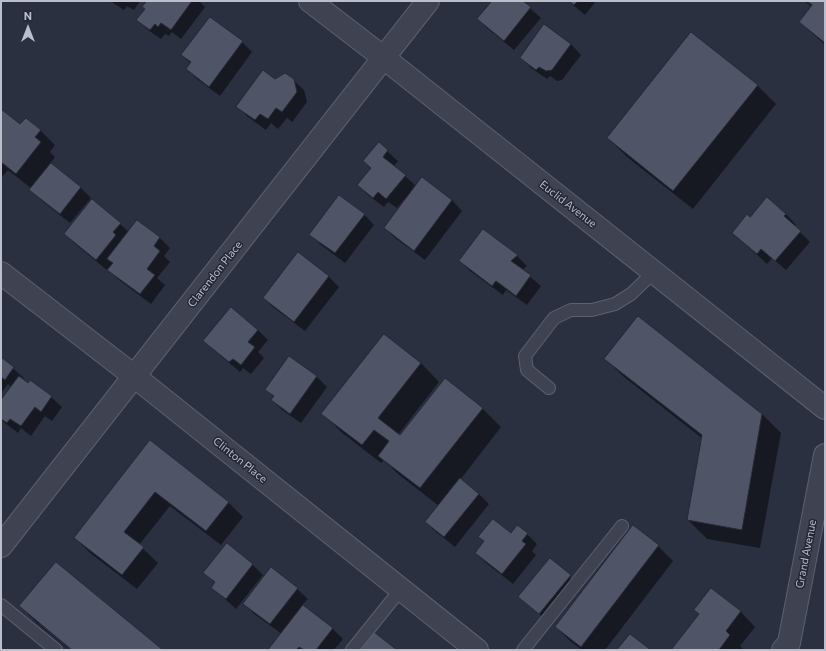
<!DOCTYPE html>
<style>
body{margin:0}
#map{position:relative;width:826px;height:651px;overflow:hidden;background:#2b3041;font-family:Commissioner,sans-serif}
canvas{display:block}
.frame{position:absolute;inset:0;border:2px solid #bcbfcb;pointer-events:none}
.north{position:absolute;left:8px;top:8px;width:40px;height:40px;-webkit-text-stroke:3px #232736;paint-order:stroke;rotate:0deg;font-size:11px;font-weight:700;line-height:16px;text-align:center;color:#bcbfcb}
.north::after{content:'';display:block;margin:auto;width:14px;height:18px;background:#bcbfcb;clip-path:polygon(50% 0,100% 100%,50% 72%,0 100%)}
</style>
<div id="map">
<canvas width="826" height="651"></canvas>
<div class="frame"></div>
<div class="north">N</div>
</div>
<script>
const ctx = document.querySelector('canvas').getContext('2d');
ctx.lineJoin = 'round';
function fill(path, color) { ctx.fillStyle = color; ctx.fill(path, 'evenodd'); }
function trace(path, color, width, dash) { ctx.strokeStyle = color; ctx.lineWidth = width; ctx.lineCap = dash ? 'butt' : 'round'; ctx.setLineDash(dash || []); ctx.stroke(path); }
function write(font, color, halo, rows, align = 'center') {
  ctx.font = font + ' Commissioner,sans-serif'; ctx.lineWidth = 3; ctx.setLineDash([]); ctx.textBaseline = 'middle'; ctx.strokeStyle = halo; ctx.fillStyle = color; for (const [text, x, y, turn = 0] of rows) {
    ctx.save(); ctx.translate(x, y); ctx.rotate((+turn || 0) * Math.PI / 180); ctx.textAlign = isNaN(turn) ? turn : align; if (halo) ctx.strokeText(text, 0, 0); ctx.fillText(text, 0, 0); ctx.restore();
  }
}
fill(new Path2D(`
 M110 1H140L134 10 127 6 124 10Z
 M148 1H199L205 7 181 39 172 32 169 36 165 34 161 39 148 30 138 20 146 9Z
 M493 1H522L541 18 514 50 488 29 478 19Z
 M568 1H596L585 15Z
 M804 1H825V45L800 22 812 7Z
 M242 42 252 52 220 96 197 79 187 69 191 64 182 55Z
 M571 44 581 55 562 80 557 81 550 76 547 79 531 68 521 57Z
 M293 80 304 90 307 102 292 122 287 118 278 129 271 123 266 130 248 117 237 106 275 81Z
 M757 85 776 104 693 209 627 157 608 138Z
 M1 111 21 126 40 130 55 145 50 152 55 157 50 164 81 188 91 198 70 223 41 200 31 190 32 189 8 170 1 178Z
 M379 144 398 161 394 166 416 186 422 178 452 200 462 211 425 260 395 238 385 228 408 197 407 196 397 208 388 202 384 207 368 195 358 185 372 168Z
 M767 199 786 214 796 225 794 226 810 242 786 270 772 258 767 264 733 233 750 218Z
 M364 214 374 225 345 263 321 245 311 235Z
 M137 221 160 238 170 248 164 256 170 262 157 278 165 285 151 304 119 280 107 268V270L75 244 65 234 120 224 129 232Z
 M483 231 517 256 527 266 522 270 541 286 527 305 506 290 503 295 470 271 460 261Z
 M298 254 329 277 339 287 305 331 274 308 264 298Z
 M231 309 258 330 268 340 258 352 264 358 251 374 243 368 240 372 215 351 205 341Z
 M1 358 24 378 22 380 51 397 62 407 52 421 45 416 31 436 21 428 18 433 1 420V402L12 387 8 384 1 393Z
 M290 358 317 377 327 387 301 423 282 410 272 400 274 397 266 390Z
 M605 359 762 414 781 433 760 548 707 539 688 520 703 439 624 377Z
 M421 363 439 382 398 435 400 437 482 408 501 427 460 480 479 494 489 504 455 547 436 532 426 522 439 506 398 474 384 460 381 463 341 432 323 413Z
 M150 442 228 502 243 517 221 545 170 506 139 545 158 563 137 589 90 553 75 538Z
 M633 527 658 546 673 561 605 650H582L571 642 556 627Z
 M527 534 537 544 532 551 536 555 513 584 486 563 476 553 485 542 480 537Z
 M227 545 253 565 263 575 236 609 212 587 215 583 205 573Z
 M550 560 580 586 550 623 520 597Z
 M297 589 308 599 302 605 333 629 343 639 334 650H269L282 634 254 614 244 603Z
 M711 589 741 612 755 627 740 646 744 650H673L700 615Z
 M20 606 162 650H74L39 622V624L70 650H69L39 625Z`), '#0007');
const building = new Path2D(`
 M147 1H192L171 30 161 23 158 27 155 24 150 30 136 20 145 9 142 7Z
 M492 1H523L531 7 504 41 477 19Z
 M569 1H578L574 5Z
 M806 1H825V43L799 22 812 5Z
 M210 17 243 41 209 87 186 69 191 62 181 55Z
 M544 24 571 44 552 70 546 71 539 67 536 70 520 58Z
 M691 32 758 85 673 191 607 138Z
 M263 70 275 79 285 73 294 79 297 92 282 112 276 108 268 119 260 114 255 120 236 107Z
 M1 109 20 124 26 118 41 130 35 137 41 142 16 174 1 162Z
 M379 142 388 150 383 157 406 175 386 199 378 192 373 198 357 185 371 168 363 161Z
 M51 163 81 187 60 214 29 190Z
 M422 177 452 200 414 251 384 228Z
 M339 195 365 214 335 253 309 235Z
 M767 197 786 214 784 216 801 231 775 261 761 249 757 254 732 233 747 214 750 217Z
 M92 199 121 223 113 232 116 235 96 260 64 234Z
 M137 220 160 237 154 246 160 251 147 269 155 275 140 294 107 270 113 263 107 259Z
 M483 229 518 255 511 261 531 275 516 296 496 281 492 286 459 261Z
 M298 252 329 276 294 322 263 298Z
 M231 307 258 330 248 342 255 347 241 365 233 359 229 362 203 341Z
 M638 316 762 414 742 530 687 520 702 435 604 359Z
 M384 334 421 363 378 418 400 435 445 378 483 408 420 488 378 456 389 441 374 430 362 445 321 414Z
 M289 356 317 376 290 414 271 400 274 396 265 390Z
 M1 357 14 367 5 380 1 377Z
 M19 376 28 383 30 380 52 396 41 412 35 407 21 426 10 419 7 423 1 419V400Z
 M150 440 229 502 206 531 155 492 124 532 144 547 122 575 74 538Z
 M460 478 479 494 444 537 425 522Z
 M493 519 511 533 517 525 528 533 522 541 526 544 502 574 475 553 484 541 478 537Z
 M633 525 659 545 581 647 555 627Z
 M227 543 253 564 226 599 211 588 215 582 203 573Z
 M550 558 571 575 539 614 518 597Z
 M56 562 163 650H72L19 606Z
 M271 567 298 588 270 624 243 604Z
 M711 588 741 611 726 631 730 635 719 650H671L699 614 694 610Z
 M303 605 333 628 316 650H304L299 647 296 650H268Z
 M374 632 397 650H359Z
 M630 634 651 650H617Z`);
fill(building, '#4f5567');
trace(building, '#252938', 1);
const lane = new Path2D(`
 M549 388 527 370 525 356 554 318 571 310H592L615 304 631 294 654 272
 M1 605 56 650
 M352 650 401 589
 M523 650 622 526`);
const street = new Path2D(`
 M310 1 384 58 825 408
 M1 273 134 376 477 650
 M1 546 428 1
 M783 650 789 643 825 455`);
trace(lane, '#5d606e', 14);
trace(street, '#5d606e', 24);
trace(lane, '#3f4351', 12);
trace(street, '#3f4351', 22);
write('11px', '#bcbfcb', '#232736', [
 ["Euclid Avenue",568,204,38],
 ["Clarendon Place",215,274,-52],
 ["Clinton Place",240,460,39],
 ["Grand Avenue",806,554,-79]
]);
</script>
